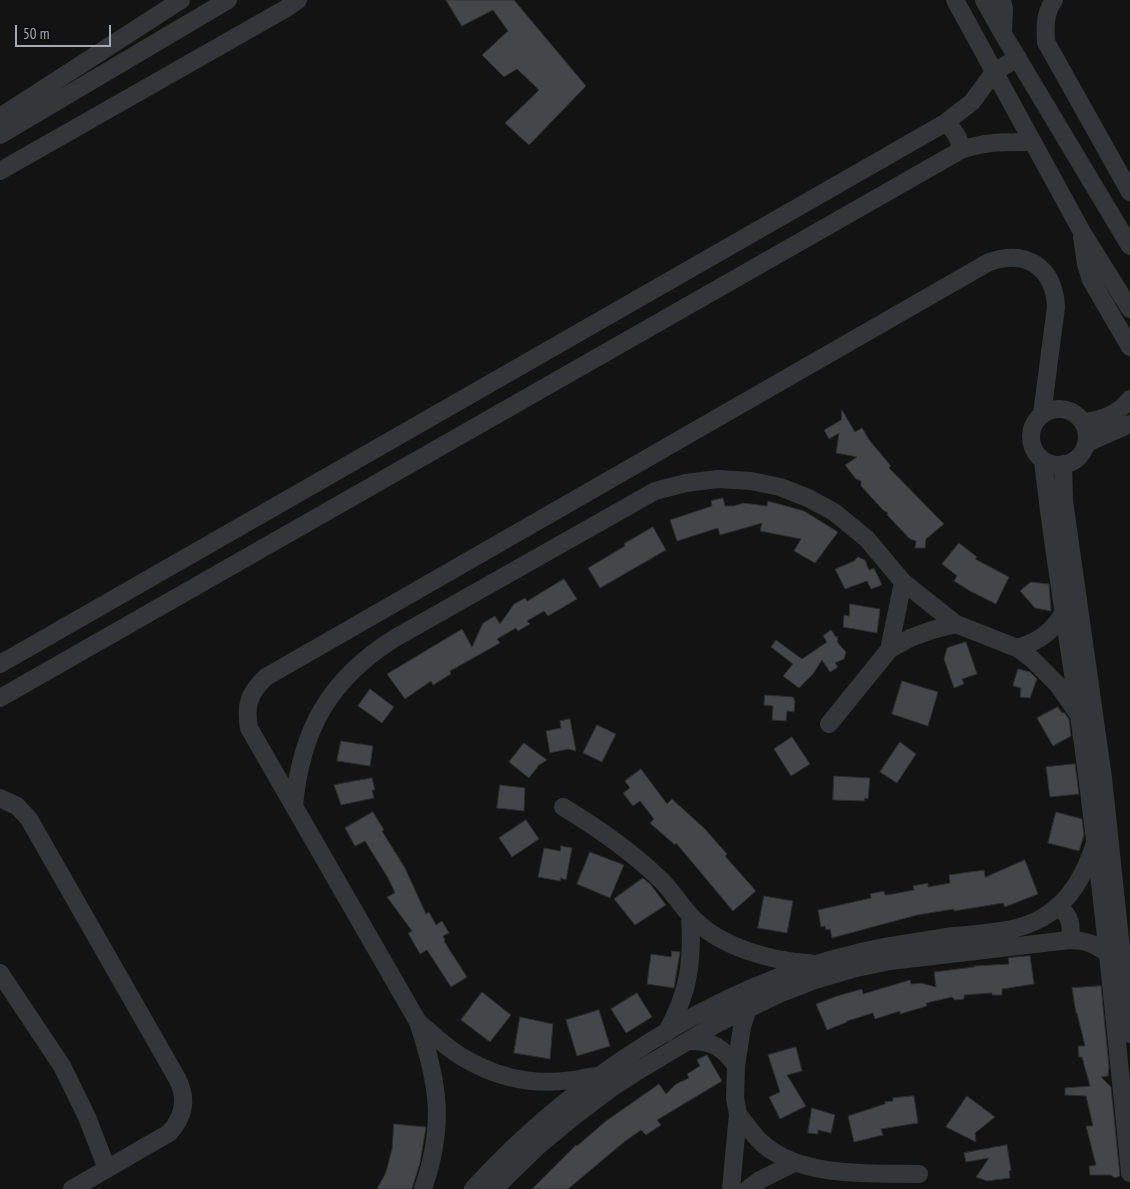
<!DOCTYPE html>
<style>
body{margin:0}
#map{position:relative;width:1130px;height:1189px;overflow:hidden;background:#131314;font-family:"PT Sans Narrow",sans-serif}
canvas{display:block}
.scale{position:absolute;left:15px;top:25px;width:96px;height:22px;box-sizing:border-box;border:2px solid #a6abb3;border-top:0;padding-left:6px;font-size:15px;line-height:18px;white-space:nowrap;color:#a6abb3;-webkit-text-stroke:4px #0e0e0f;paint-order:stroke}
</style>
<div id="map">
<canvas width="1130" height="1189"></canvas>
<div class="scale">50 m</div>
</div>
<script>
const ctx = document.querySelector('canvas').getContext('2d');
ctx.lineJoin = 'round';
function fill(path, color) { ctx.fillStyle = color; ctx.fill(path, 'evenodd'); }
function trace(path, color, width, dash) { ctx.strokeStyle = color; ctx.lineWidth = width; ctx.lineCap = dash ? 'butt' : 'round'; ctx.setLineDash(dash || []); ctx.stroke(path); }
const building = new Path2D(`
 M446 0H514L586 86 529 145 505 123 539 90 517 69 504 77 482 55 508 31 493 10 462 26Z
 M842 410 855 432 862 428 870 441 891 466 889 468 944 524 926 539 925 548H915L916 541 910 539 887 515 888 513 883 510 861 486V481L856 479 845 465 857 457 836 453 839 433 829 439 824 430 841 420Z
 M723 498 725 506H734L743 503 767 506 768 501 804 511 838 532 815 563 794 551 801 539 760 531 762 523 720 535 718 528 677 541 670 520 712 506 711 501Z
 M653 527 666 550 600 588 588 568 625 546 624 544Z
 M959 543 977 557 975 559 1009 577 996 604 970 591 954 581 957 576 942 564Z
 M858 557 865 560 869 570 874 568 882 585 871 589 867 581 845 589 835 569 854 561Z
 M564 579 577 599 548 616 544 611 527 621 530 624 518 631 516 628 497 639 500 643 450 671 451 674 433 685 431 681 405 699 387 674 462 629 472 647 483 623 495 616 500 624 514 604 525 598 527 601Z
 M1031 582 1049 584 1051 611 1035 608 1020 591Z
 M850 604 880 609 877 633 843 627 844 615 849 616Z
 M831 630 836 637 838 636 837 638 838 640 837 642 846 652 844 659 835 663 838 667 830 672 822 660 813 674 799 688 783 676 793 664 771 647 776 640 802 659 827 642 823 636Z
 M966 642 977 674 962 679 964 684 954 688 944 659 947 648Z
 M1018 669 1030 672 1037 679 1030 698 1020 697 1021 688 1013 686Z
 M902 681 938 692 928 726 892 714Z
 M370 689 394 707 382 723 358 706Z
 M765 695 793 697 795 701 794 712 787 711 786 721 772 720 773 706 764 705Z
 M1058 707 1062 713 1064 712 1069 719 1071 736 1053 746 1037 718Z
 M570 719 576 751 568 749 550 753 546 731 561 728 560 721Z
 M597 725 616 734 602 762 583 753Z
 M792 737 810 764 791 776 774 749Z
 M341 741 373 746 370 766 337 761Z
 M900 742 916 754 897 783 880 772Z
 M524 743 547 760 539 765 529 778 509 762Z
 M1075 764 1079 794 1050 797 1046 767Z
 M641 769 667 804 672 799 705 829 727 854 725 856 756 891 733 911 676 843 675 845 650 823 654 819 640 801 633 806 623 793 630 788 625 781Z
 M834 776 870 778 868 799 865 798 864 801 833 800Z
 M372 778 375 790H372L374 798 341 805 334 785Z
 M500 785 525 788 524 811 497 808Z
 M373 812 384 830 382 831 405 868 426 914 429 912 436 925 442 921 449 933 443 936 445 940 444 941 467 977 451 987 427 950 420 954 408 933 412 931 387 897 395 893 388 878 365 841 355 846 345 828Z
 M1056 812 1082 819 1084 835 1079 851 1048 843Z
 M526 820 539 839 512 857 499 838Z
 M561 846 572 848 566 880 561 878 560 881 538 877 544 848 560 851Z
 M590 852 624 865 610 898 577 884Z
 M1025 860 1038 894 1005 907 1003 903 954 911V909L917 915 832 938 830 929 826 930 825 926 821 927 818 910 871 898 870 894 884 891 885 895 893 894 914 890 913 886 928 883V887L950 883 949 875 984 870 985 877Z
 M643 878 651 885 666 905 635 925 614 899Z
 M764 896 793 901 787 933 758 928Z
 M672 951 680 952 674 988 647 984 651 954 671 957Z
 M1030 956 1034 984 1002 989V995H992V993L964 995V999L955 1000 952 997 926 1003 927 1006 900 1014V1011L875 1019 873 1013 847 1021V1022L827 1030 816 1004 837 996 862 989 863 994 910 980 911 984 921 983 936 987 934 972 974 967V966L1009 964 1008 958Z
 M1101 986 1109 1067 1108 1076 1101 1077 1111 1087 1120 1176 1115 1178 1111 1175H1090L1089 1166 1096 1165 1086 1126H1093L1086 1096 1065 1095V1088L1090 1086 1082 1057H1079L1078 1046H1085L1077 1013H1076L1072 988Z
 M482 992 511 1015 490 1042 461 1020Z
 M637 993 652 1017 626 1033 611 1009Z
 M599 1010 610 1046 577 1056 566 1020Z
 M520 1017 553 1024 550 1059 514 1053Z
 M796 1047 802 1071 787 1075 806 1106 780 1119 769 1097 780 1092 768 1055Z
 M707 1055 722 1081 657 1120 661 1125 646 1135 641 1130 624 1142 568 1189H532L576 1145 577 1146 606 1121 659 1084 666 1094 676 1084 689 1078 687 1074 700 1066 697 1060Z
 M914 1096 918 1123 881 1129 883 1135 854 1142 848 1116 885 1104V1102L893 1101V1098Z
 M967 1096 995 1117 975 1133 976 1142 946 1127Z
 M812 1108 835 1115 831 1133 818 1130V1134L808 1133Z
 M394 1124 426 1127 420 1163 412 1189H377L386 1172 392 1149Z
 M1007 1145 1011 1170 1009 1171 1010 1178 987 1181 976 1177 989 1158 966 1162 964 1153Z`);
fill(building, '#454649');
trace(building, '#2d2d30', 1);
trace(new Path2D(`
 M955 0 1082 232 1130 309
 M984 0 1003 34 1130 246
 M1002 0 1004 9 1003 33
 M1054 0C1045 13 1045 26 1046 42L1130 192
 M0 117 181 0
 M945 123C955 130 960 138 961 150
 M0 135 228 0
 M0 171 285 9 298 0
 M1082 237 1086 264 1091 280 1130 347
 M1031 437a28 28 0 1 1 56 0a28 28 0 1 1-56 0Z
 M1083 422C1103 420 1118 414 1130 399
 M1087 443 1130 424
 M1043 460C1052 545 1067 630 1079 715 1100 867 1115 1020 1130 1173
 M1063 464 1064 501 1103 778 1130 1034
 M1017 648C1039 642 1053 631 1064 612
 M889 650 903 582
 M0 664 945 123 972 102 994 72 1018 58
 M0 698 961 150C987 141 1007 142 1033 142
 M829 724 889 650 910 638 932 630 956 624
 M0 798 17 806 29 819 178 1080C187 1099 184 1117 169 1133L72 1189
 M294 806C301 729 330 679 395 638L655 491 686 483 718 479 751 481 780 487 808 498 834 512 867 539 903 582 956 624 1017 648 1032 659 1058 685 1079 715
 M563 807C598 828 631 851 661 880 672 891 680 904 690 915 717 946 769 961 809 963
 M1059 907C1070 915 1073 927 1069 940
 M0 973 62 1066 87 1117 107 1169
 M418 1022C433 1034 447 1049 464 1058 506 1083 547 1087 594 1076
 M666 1033C689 993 693 961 690 916
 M689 1041C712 1041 723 1047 736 1066
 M738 1114C746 1124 753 1135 763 1144 802 1178 870 1173 919 1174
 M423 1189C445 1125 439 1084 418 1022L249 728C245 705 249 693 266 677L989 262C1026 249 1054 267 1056 307L1042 414
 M473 1189C571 1081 714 986 857 953 889 945 922 941 954 936 983 933 1015 933 1042 918 1071 901 1085 874 1095 843
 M494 1189 538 1146 573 1117 610 1089 641 1069 718 1023 781 993 815 980 852 969 890 961 1069 940C1085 940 1096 944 1108 954
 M731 1189 738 1114 735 1098 736 1066 742 1027 748 1008
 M748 1189 760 1180 794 1163`), '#343639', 18);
</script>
